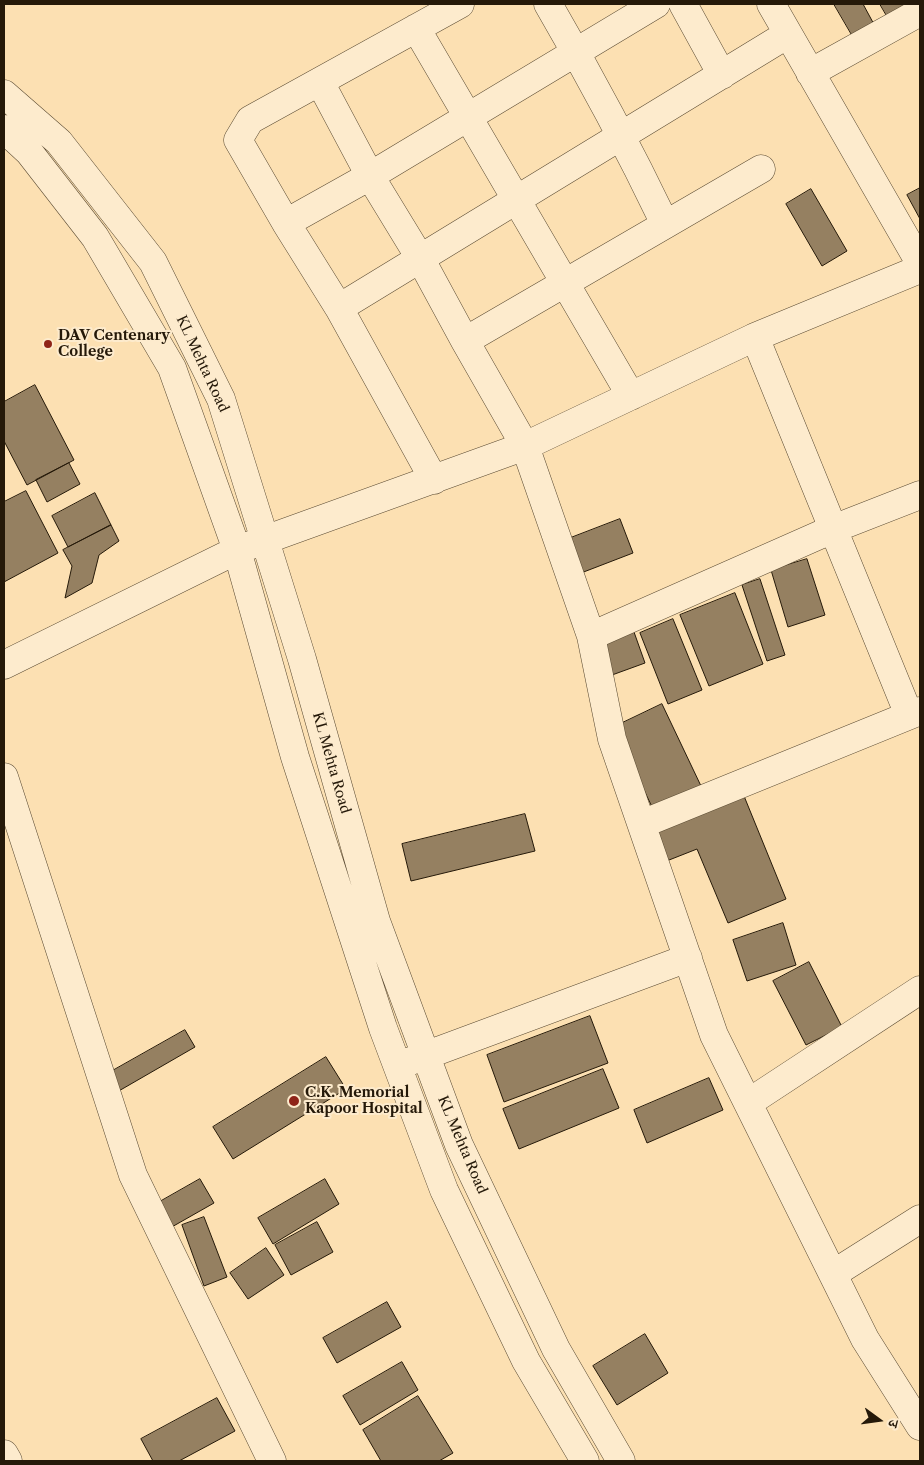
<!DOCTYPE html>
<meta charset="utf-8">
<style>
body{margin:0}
#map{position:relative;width:924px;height:1465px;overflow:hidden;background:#fce0b2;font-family:"Libre Caslon Text","Noto Serif Devanagari",serif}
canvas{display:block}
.frame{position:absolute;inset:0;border:5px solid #251909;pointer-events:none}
.north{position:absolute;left:854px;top:1395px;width:50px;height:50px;-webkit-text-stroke:4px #fdebcd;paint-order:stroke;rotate:104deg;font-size:14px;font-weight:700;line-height:20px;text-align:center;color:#251909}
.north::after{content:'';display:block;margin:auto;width:18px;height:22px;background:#251909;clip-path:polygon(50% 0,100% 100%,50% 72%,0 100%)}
</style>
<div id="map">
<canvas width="924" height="1465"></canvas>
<div class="frame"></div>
<div class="north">उ</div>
</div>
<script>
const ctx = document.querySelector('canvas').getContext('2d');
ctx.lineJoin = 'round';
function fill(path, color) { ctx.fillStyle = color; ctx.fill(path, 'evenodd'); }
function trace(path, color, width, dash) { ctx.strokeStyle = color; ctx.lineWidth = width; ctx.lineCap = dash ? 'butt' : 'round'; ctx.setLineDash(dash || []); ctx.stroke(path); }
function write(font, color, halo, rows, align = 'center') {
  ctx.font = font + ' "Libre Caslon Text",serif'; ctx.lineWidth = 4; ctx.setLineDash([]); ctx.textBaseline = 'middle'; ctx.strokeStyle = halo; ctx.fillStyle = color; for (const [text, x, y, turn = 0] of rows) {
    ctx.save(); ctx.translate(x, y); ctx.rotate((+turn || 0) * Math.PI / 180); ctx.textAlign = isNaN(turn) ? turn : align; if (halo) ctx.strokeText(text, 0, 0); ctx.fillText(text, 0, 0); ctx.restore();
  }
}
const building = new Path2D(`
 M834 4H863L876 28 855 40Z
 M880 4H911L890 21Z
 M920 188V219L907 195Z
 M811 189 847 251 822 266 786 204Z
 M35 385 74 460 27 485 4 441V402Z
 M69 463 80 484 47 502 36 480Z
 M26 491 58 553 4 582V502Z
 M95 493 111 525 68 547 52 516Z
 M620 519 633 553 581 573 568 539Z
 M111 525 119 541 99 555 92 583 65 598 72 566 63 550Z
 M807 559 825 615 788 627 771 570Z
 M760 579 785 655 767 661 742 585Z
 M735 593 763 664 709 686 680 615Z
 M673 619 702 690 668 704 640 633Z
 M634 632 645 663 612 675 601 645Z
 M662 704 701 786 653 809 614 727Z
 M744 796 786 899 728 923 697 849 664 862 652 834Z
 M525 814 535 851 411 881 402 844Z
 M783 923 796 965 747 981 733 940Z
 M809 962 842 1027 806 1045 773 981Z
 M590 1016 608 1063 504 1102 487 1055Z
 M185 1030 195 1047 117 1092 107 1074Z
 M326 1057 346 1089 233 1159 213 1127Z
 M603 1069 619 1108 519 1149 503 1109Z
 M709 1078 723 1110 647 1143 634 1110Z
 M200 1179 214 1203 170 1228 156 1204Z
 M325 1179 339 1204 273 1244 258 1218Z
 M204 1217 227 1277 204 1286 182 1225Z
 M317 1222 333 1252 291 1275 275 1245Z
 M266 1248 284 1275 248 1299 230 1273Z
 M387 1302 401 1327 337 1363 323 1338Z
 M645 1334 668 1373 617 1405 593 1366Z
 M402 1362 418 1390 360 1425 343 1396Z
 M418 1396 453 1453 439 1461H381L363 1430Z
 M217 1398 235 1431 179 1461H153L141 1439Z`);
fill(building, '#958061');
trace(building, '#251909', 1);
const minor = new Path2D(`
 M548 4C590 76 629 149 665 224
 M683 4 722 75
 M771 4 920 263
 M416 28 631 396
 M810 73 920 12
 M320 82 370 176 420 258 465 341 525 446 591 636 612 739 714 1035 865 1339 920 1426
 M4 94 59 142 153 262 221 399 302 659 376 921 459 1145 556 1349 621 1461
 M4 129 29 152 95 237 172 368 237 550 295 757 383 1028 444 1190 526 1361 585 1461
 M286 223 370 176 656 4
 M339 308 788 34
 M755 337 909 715
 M465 341 761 169
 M434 480 339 308 286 223 238 140 250 120 460 4
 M591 636 833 529 920 495
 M4 665 237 550 525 446 755 337 920 269
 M4 777 133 1175 272 1461
 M642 824 920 711
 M408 1062 688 958
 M748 1103 920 990
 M833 1274 920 1219
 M4 1454 8 1461`);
trace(minor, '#5b4b33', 29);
trace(minor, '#fdebcd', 28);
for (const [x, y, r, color] of [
 [48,344,5,"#8f2418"],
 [294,1101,6,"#8f2418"]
]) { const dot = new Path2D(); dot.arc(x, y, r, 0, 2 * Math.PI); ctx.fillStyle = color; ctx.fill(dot); trace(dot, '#fdebcd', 2); }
write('bold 14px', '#251909', '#fdebcd', [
 ["DAV Centenary",58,336],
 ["College",58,352],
 ["C.K. Memorial",305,1093],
 ["Kapoor Hospital",305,1109]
], 'left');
write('14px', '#251909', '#fdebcd', [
 ["KL Mehta Road",202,364,65],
 ["KL Mehta Road",331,763,74],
 ["KL Mehta Road",462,1145,67]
]);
</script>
